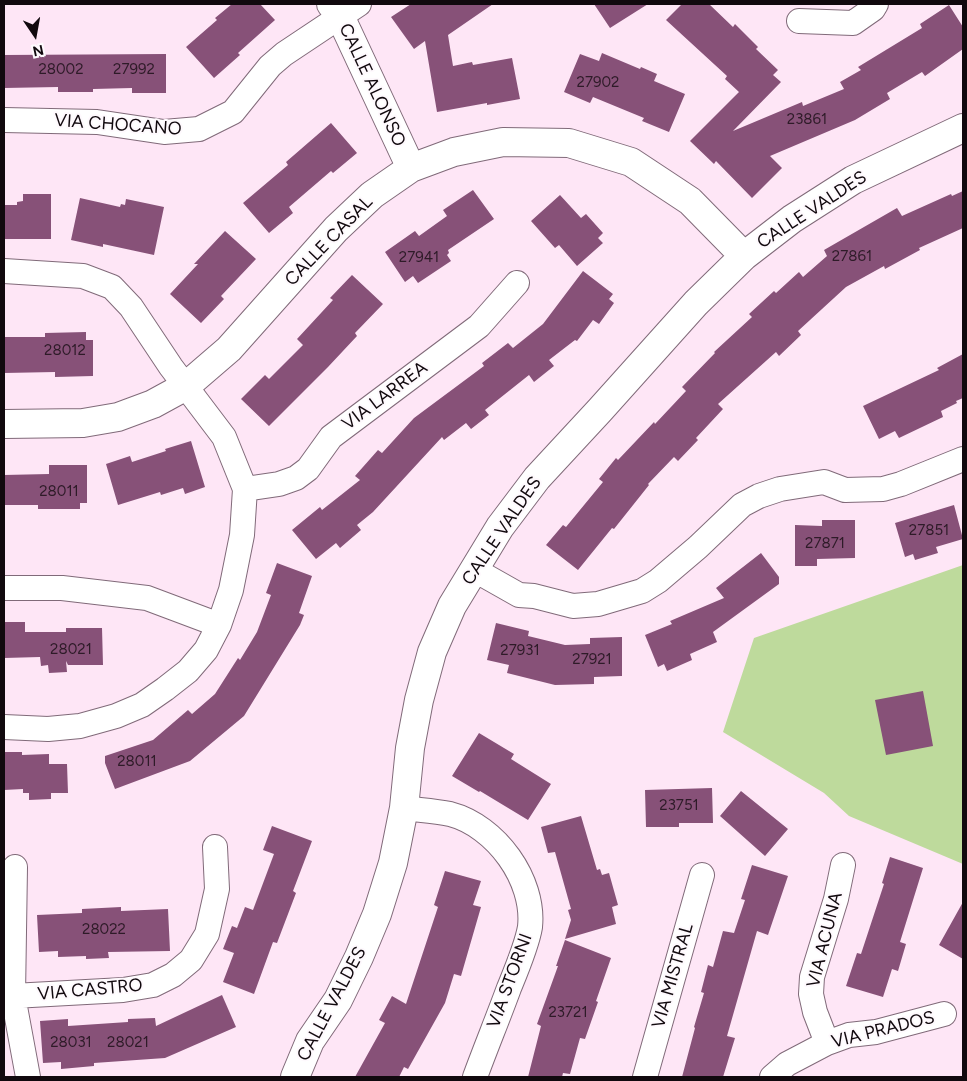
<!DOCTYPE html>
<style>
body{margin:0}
#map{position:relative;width:967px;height:1081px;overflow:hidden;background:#fee6f6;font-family:Figtree,sans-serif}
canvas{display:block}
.frame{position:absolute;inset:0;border:5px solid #11090e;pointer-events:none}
.north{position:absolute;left:10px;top:10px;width:50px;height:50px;-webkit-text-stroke:4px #fef9fd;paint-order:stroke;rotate:168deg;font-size:14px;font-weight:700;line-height:20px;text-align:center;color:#11090e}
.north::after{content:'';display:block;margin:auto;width:18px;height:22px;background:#11090e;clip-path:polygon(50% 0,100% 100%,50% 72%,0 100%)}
</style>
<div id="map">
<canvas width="967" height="1081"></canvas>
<div class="frame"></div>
<div class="north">N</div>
</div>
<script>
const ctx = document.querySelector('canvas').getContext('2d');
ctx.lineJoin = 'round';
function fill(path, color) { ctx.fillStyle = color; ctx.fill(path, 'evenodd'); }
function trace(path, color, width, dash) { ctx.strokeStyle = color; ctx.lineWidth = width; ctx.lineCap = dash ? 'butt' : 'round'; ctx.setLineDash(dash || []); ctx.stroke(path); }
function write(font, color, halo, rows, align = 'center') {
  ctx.font = font + ' Figtree,sans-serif'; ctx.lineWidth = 4; ctx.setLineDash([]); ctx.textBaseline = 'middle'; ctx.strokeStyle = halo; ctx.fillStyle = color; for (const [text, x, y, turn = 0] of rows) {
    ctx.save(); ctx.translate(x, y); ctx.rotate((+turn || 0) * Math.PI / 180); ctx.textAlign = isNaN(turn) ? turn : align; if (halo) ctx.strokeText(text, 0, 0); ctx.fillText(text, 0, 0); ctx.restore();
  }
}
fill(new Path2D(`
 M963 565V864L849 816 824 793 723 732 754 638Z`), '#beda9c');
fill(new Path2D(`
 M232 4H260L275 20 238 53 240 55 214 78 186 47 217 20 215 18Z
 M411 4H493L448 35 453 66 472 62 473 65 512 58 520 99 487 105V103L437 112 425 41 414 49 391 17Z
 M594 4H648L610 28Z
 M682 4H709L733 27 735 24 758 47 756 49 778 70 773 75 781 82 733 131 802 102 803 106 844 89 840 82 861 70 858 67 922 28 920 24 949 5 963 27V49L925 76 922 72 887 93 890 99 855 120 770 156 782 168 752 198 716 161 714 164 690 141 739 92 725 79 727 76 666 20Z
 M602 53 640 69 641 67 657 74 654 81 685 94 669 132 642 121 644 118 593 97 590 103 564 92 580 54 599 61Z
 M166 54V93H132V88L93 89V92H58V87L4 88V55Z
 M331 123 357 153 333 173 331 171 289 207 293 213 269 233 243 203 288 165 286 162Z
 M473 190 494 219 448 250 449 253 447 255 451 261 418 283 413 276 405 282 385 252 415 231 419 236 447 216 443 210Z
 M963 191V228L919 248 920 250 885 269 884 266 846 287 798 331 801 335 779 356 776 352 718 404 723 409 696 438 698 440 678 461 674 457 648 484 649 485 614 529 612 528 578 570 546 545 563 525 566 527 603 482 599 479 616 458 618 460 654 422 655 424 686 391 682 387 715 353 714 352 752 317 749 314 774 291 776 293 799 272 803 277 827 256 824 250 897 208 902 216 951 194 952 196Z
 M23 194H51V239H4V205H17V202L23 201Z
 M560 195 581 218 586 214 603 233 598 238 603 243 577 266 559 245 555 248 531 221Z
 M80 198 120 207 121 204 125 205 126 199 164 207 154 255 103 244V247L71 240Z
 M225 231 256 259 221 296 224 299 201 323 170 294 198 264H194Z
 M583 271 613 294 609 299 614 303 599 324 593 320 577 341 575 340 549 360 554 366 534 382 529 375 485 410 489 415 471 429 466 423 444 440 442 437 373 512 357 525 361 530 340 548 336 543 316 559 292 530 320 507 322 510 360 480 355 476 378 450 382 453 414 418 484 366 482 363 508 343 513 348 543 324Z
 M352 275 383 304 355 333 357 336 328 367 269 426 241 399 265 375 269 379 303 345 297 339 333 300 330 298Z
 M86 332V340H93V376L55 377V372L4 373V337H45V333Z
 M963 354V398L956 401 957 403 941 411 943 417 899 438 895 431 879 439 863 406 939 370 937 368Z
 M191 441 205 487 185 494 183 488 161 495 160 492 118 505 106 464 130 456 132 462 166 451 165 449Z
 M49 465H87V503H80V509H38V505H4V475L49 474Z
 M954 505 963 539 936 547 938 553 915 560 913 554 905 557 895 523Z
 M822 520H855V558L817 559V566H795V525L822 526Z
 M761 553 779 577V584L713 632 717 642 690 654 692 660 667 671 664 664 658 667 645 635 672 624 670 621 724 598 716 588Z
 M277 563 312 576 299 613 304 615 300 625 244 716 190 761 115 789 105 763V756L153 740 188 710 192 714 215 694 238 658 240 660 257 632 271 595 266 593Z
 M4 622H25V632H66V628H102L103 665H68L66 661 67 672 49 673 48 665 41 666 40 657 4 658Z
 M496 623 529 631 528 636 565 645 590 644V638L622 637V676L594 677V684L555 685 507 673 509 665 487 660Z
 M923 691 933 746 886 755 875 700Z
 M479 733 514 754 511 759 551 784 528 820 480 791 479 792 452 776Z
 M4 752H22V755L49 754V764H67L68 793H51V799L29 800V793H23V789L4 790Z
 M712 788 713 823H679V827H646L645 790Z
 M741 791 788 829 765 856 720 816Z
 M581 816 597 870 600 869 602 875 609 873 618 905 612 907 616 924 565 939 571 920 568 910 571 909 555 852 548 853 541 827Z
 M272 826 312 841 293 891 296 893 277 943 273 942 254 994 223 982 234 953 223 949 232 926 237 928 245 907 253 910 274 854 263 850Z
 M890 857 923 868 900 942 906 944 898 971 892 969 883 997 846 986 857 953 861 954 884 884 882 883Z
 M752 865 788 876 768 935 757 931 727 1036 735 1038 723 1077H682L695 1028 694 1027 704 993 701 992 708 965 713 967 723 931 734 933 745 900 741 899Z
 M445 871 481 881 473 905 481 907 461 976 454 974 445 1003 408 1069 404 1067 399 1077H355L385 1023 379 1020 392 996 406 1004 438 907 434 905Z
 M963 902V959L939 945Z
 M121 907V911L168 909 170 951 108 952 109 958 86 959V956L58 957V951L39 952 37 915 82 913V909Z
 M565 940 611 958 596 1001 598 1002 585 1039 580 1038 570 1074 563 1073 562 1077H528L541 1026 537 1024 558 966H556Z
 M222 995 236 1027 165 1058 94 1063V1066L61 1069V1062L43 1063 40 1021 68 1019V1026L128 1022V1019L155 1018 156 1026Z`), '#875178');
const street = new Path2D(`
 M799 21 853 23 873 9 876 4
 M4 120 97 122 164 132 199 129 233 112 270 66 284 54 359 4
 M4 271 83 276 112 287 131 307 171 367 224 437 245 489 242 535 231 590 219 625 206 650 188 671 165 689 142 705 116 716 80 726 48 729 4 727
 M245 489 279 484 296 478 308 469 331 437 479 326 517 283
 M473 569 519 595 534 596 573 606 598 604 642 591 658 581 698 547 742 505 759 496 780 489 824 482 845 490 883 489 901 484 963 459
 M4 588H62L147 598 219 625
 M404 808C419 810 435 811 450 814 496 826 535 880 530 927 527 945 516 971 509 988 498 1018 486 1047 475 1077
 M15 867 13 996 28 1077
 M13 996 123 990 153 985 173 975 191 960 207 934 217 889 215 847
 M827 1043 815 1012 811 994 812 977 836 899 843 865
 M645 1077 702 875
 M772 1077 787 1064 827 1043 849 1035 876 1032 944 1014`);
const secondary = new Path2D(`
 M331 4 340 16 411 168
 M4 424 83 423 118 417 153 404 186 386 229 349 336 229 372 195 411 168 454 152 503 142 569 143 631 162 690 201 744 256
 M295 1077 310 1041 338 1000 359 957 377 914 393 863 404 808 410 748 419 700 432 652 452 606 500 527 537 478 600 410 696 303 744 256 792 219 853 180 963 128`);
trace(street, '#806a79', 26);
trace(secondary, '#806a79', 30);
trace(street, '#fff', 24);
trace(secondary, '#fff', 28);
write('15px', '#2e1b28', null, [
 ["28002",61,70],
 ["27992",134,70],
 ["27902",598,83],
 ["23861",807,120],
 ["27861",852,257],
 ["27941",419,258],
 ["28012",65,351],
 ["28011",59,492],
 ["27851",929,531],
 ["27871",825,544],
 ["28021",71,650],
 ["27931",520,651],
 ["27921",592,660],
 ["28011",137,762],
 ["23751",679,806],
 ["28022",104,930],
 ["23721",568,1013],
 ["28031",71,1043],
 ["28021",128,1043]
]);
write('18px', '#11090e', '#fef9fd', [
 ["CALLE ALONSO",372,85,65],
 ["VIA CHOCANO",118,125,4],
 ["CALLE VALDES",812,210,-33],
 ["CALLE CASAL",329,241,-46],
 ["VIA LARREA",385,396,-37],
 ["CALLE VALDES",502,531,-56],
 ["VIA ACUNA",825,940,-76],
 ["VIA MISTRAL",673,976,-74],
 ["VIA STORNI",510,981,-70],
 ["VIA CASTRO",90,990,-5],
 ["CALLE VALDES",332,1004,-62],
 ["VIA PRADOS",883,1030,-14]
]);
</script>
